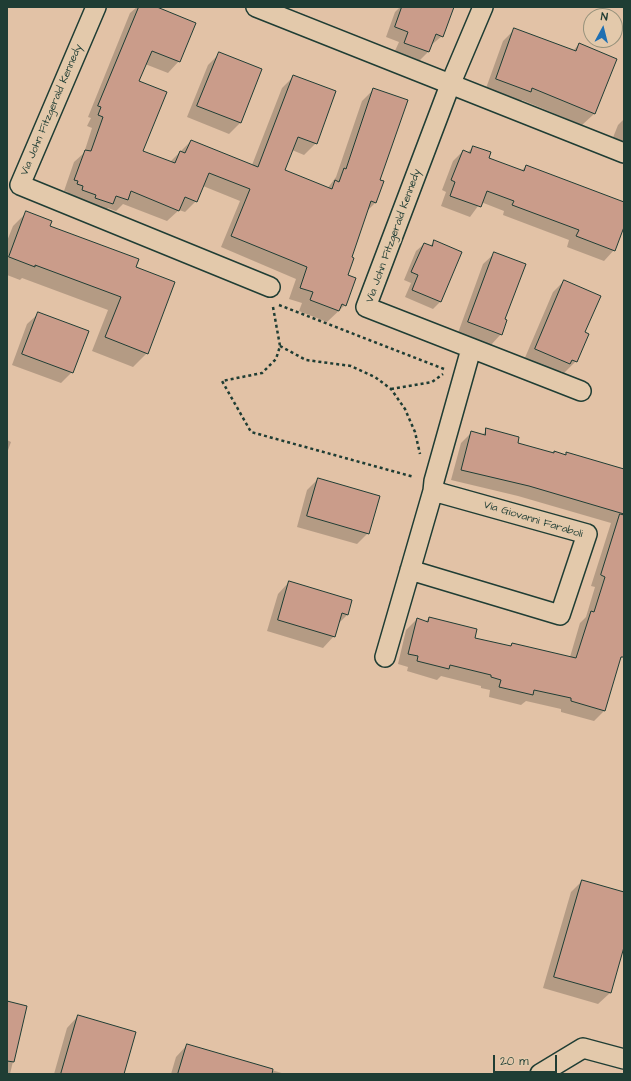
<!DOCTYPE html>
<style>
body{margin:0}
#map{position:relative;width:631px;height:1081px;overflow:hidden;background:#e2c2a6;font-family:"Architects Daughter",sans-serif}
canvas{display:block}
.frame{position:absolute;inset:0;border:8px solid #1f3d34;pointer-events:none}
.north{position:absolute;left:583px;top:8px;width:40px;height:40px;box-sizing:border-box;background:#e3c9ab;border:1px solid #95917b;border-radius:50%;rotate:7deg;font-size:11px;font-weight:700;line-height:16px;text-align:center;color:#1f3d34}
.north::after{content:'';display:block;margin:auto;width:14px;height:18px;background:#1f6fb2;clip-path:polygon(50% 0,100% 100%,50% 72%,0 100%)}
.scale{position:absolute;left:493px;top:1055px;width:64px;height:18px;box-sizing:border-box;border:2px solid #1f3d34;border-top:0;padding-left:5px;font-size:12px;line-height:14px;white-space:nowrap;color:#1f3d34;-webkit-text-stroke:3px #e3c9ab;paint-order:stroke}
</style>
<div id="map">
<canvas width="631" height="1081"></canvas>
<div class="frame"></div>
<div class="north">N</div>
<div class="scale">20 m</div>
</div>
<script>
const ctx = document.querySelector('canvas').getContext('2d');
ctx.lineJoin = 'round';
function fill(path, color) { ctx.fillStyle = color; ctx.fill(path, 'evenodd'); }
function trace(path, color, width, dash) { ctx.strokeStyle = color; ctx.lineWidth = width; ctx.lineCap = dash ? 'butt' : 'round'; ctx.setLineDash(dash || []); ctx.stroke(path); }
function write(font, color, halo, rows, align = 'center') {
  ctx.font = font + ' "Architects Daughter",sans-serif'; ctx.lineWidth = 3.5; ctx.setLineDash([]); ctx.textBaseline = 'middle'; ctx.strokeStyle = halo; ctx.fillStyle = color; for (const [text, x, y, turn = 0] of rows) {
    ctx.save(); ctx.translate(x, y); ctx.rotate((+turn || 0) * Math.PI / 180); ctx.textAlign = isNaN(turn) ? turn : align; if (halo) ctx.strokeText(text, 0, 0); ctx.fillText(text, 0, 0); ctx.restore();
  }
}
fill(new Path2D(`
 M137 7H154L179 61 168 73 145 64 138 81 142 152 170 162 191 141 252 165 282 88 293 77 316 143 304 155 292 150 284 171 327 189 336 177 362 101 374 89 379 181 375 203 366 212 351 258 347 276 345 305 327 322 299 311 302 303 289 299 296 279 221 247 240 201 203 186 196 201 185 212 179 210 167 221 123 204 116 211 108 208 101 215 66 195 68 192 64 191 74 162 84 153 92 128 87 126 91 118 88 117 130 13Z
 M400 7H453L442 36 430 46 428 52 418 62 394 53 399 42 386 37 395 12Z
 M515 29 573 51 579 44 616 60 594 114 582 125 522 100 519 103 485 91 503 41Z
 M219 54 240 123 229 134 187 117 208 65Z
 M624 119V144L612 140 618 125Z
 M473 147 488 159 521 171 526 166 624 203V224L614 250 604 261 567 247 569 240 503 215 504 211 481 202 470 217 441 206 446 192 442 190 453 161 463 151 467 153Z
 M27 212 49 226 135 268 147 353 133 367 92 351 108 310 22 278 20 280 7 275V241L13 226Z
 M435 241 441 301 433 309 405 297 411 283 404 280 416 251 424 244 430 246Z
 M495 253 504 319 501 334 490 346 458 333 483 264Z
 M564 281 584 333 576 361 564 373 561 371 558 374 524 360 553 292Z
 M39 313 72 372 61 383 12 365 27 324Z
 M487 430 516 444 553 454 554 452 565 455 567 453 624 471V654L618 662 604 711 594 721 561 712V709L526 701 521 705 489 697 490 690 481 688V686L441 676 437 680 407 671 408 667 398 664 406 630 417 619 425 622 429 618 474 639 509 647 512 644 570 657 580 623 586 617 595 587 591 586 611 523 518 496 451 480 461 443 472 432 482 435Z
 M7 440 11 442 7 453Z
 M318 479 368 533 357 544 297 527 307 490Z
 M289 582 351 600 347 615 338 624 334 636 323 648 267 631 278 594Z
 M582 881 624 893V944L610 993 598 1004 543 988 571 892Z
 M7 1002 26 1007 10 1074H7Z
 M78 1016 123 1074H54L67 1028Z
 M187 1045 285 1074H171L176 1057Z`), '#0003');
const building = new Path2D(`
 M139 7H157L196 23 180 62 152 51 139 81 167 92 143 151 175 163 180 151 185 153 191 140 258 167 293 75 336 91 317 144 298 137 285 170 332 189 335 180 339 182 344 168 346 169 373 88 408 100 380 180 384 181 376 203 371 201 352 257 354 258 348 275 356 278 346 306 342 304 339 311 310 300 313 292 300 288 307 267 231 236 250 189 209 173 197 202 185 197 179 211 131 191 128 200 116 196 113 204 95 198 96 195 82 190 83 186 77 184 78 181 74 180 85 150 91 151 103 117 98 115 101 107 98 106Z
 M402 7H454L443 37 436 34 429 52 404 43 408 32 395 27Z
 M514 28 576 51 579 43 617 59 595 114 532 88 531 92 496 79Z
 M219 52 262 69 241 123 197 106Z
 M473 146 491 152 489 158 524 171 526 165 624 202V227L615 251 576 236 579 230 512 205 514 201 487 191 481 207 450 196 455 182 451 180 463 150 470 153Z
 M26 211 52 221 50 226 139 259 136 267 175 282 148 354 105 337 121 297 35 265V267L9 257Z
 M434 240 462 252 441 302 412 290 418 275 411 272 424 243 432 246Z
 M494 252 526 264 505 319 507 320 502 335 468 322Z
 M564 280 601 296 585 332 589 334 577 362 572 360 570 364 535 349Z
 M38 312 89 331 73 373 22 354Z
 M486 428 519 437 518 443 554 453V451L566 455V452L624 469V514L529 486 461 470 471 431 485 435Z
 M318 478 380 496 369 534 307 516Z
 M620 514 624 515V657H621L605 711 571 701V698L534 690 533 695 499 687 501 680 491 677V675L450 665 449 669 417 661 418 656 408 654 417 618 428 622 429 617 477 629 475 638 511 646 512 643 576 658 591 611 594 612 605 577 601 575Z
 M289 581 352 600 348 615 342 613 335 637 278 620Z
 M582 880 624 892V947L611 993 554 977Z
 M7 1001 27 1006 14 1062 7 1061Z
 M78 1015 136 1032 124 1074H61Z
 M187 1044 273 1069 272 1074H178Z`);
fill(building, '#ca9c8a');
trace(building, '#1f3d34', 1);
const minor = new Path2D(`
 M96 7 20 185 270 287
 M256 7 624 153
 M483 7 450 85 366 307 581 391
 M410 570 560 615 587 534 433 491
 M385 657 433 491 434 481 471 349
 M540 1074 583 1048 624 1059`);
trace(minor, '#1f3d34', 22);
trace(new Path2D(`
 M279 305 444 369
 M273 307 280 346 276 359 262 373 222 381 251 432 414 477
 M280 346 306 360 351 366 375 377 391 389 405 409 415 432 420 454
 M391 389 432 382 443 374`), '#1f3d34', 2.5, [3, 3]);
trace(minor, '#e3c9ab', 19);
write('11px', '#1f3d34', '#e3c9ab', [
 ["Via John Fitzgerald Kennedy",52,110,-67],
 ["Via John Fitzgerald Kennedy",394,236,-70],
 ["Via Giovanni Faraboli",533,520,17]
]);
</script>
